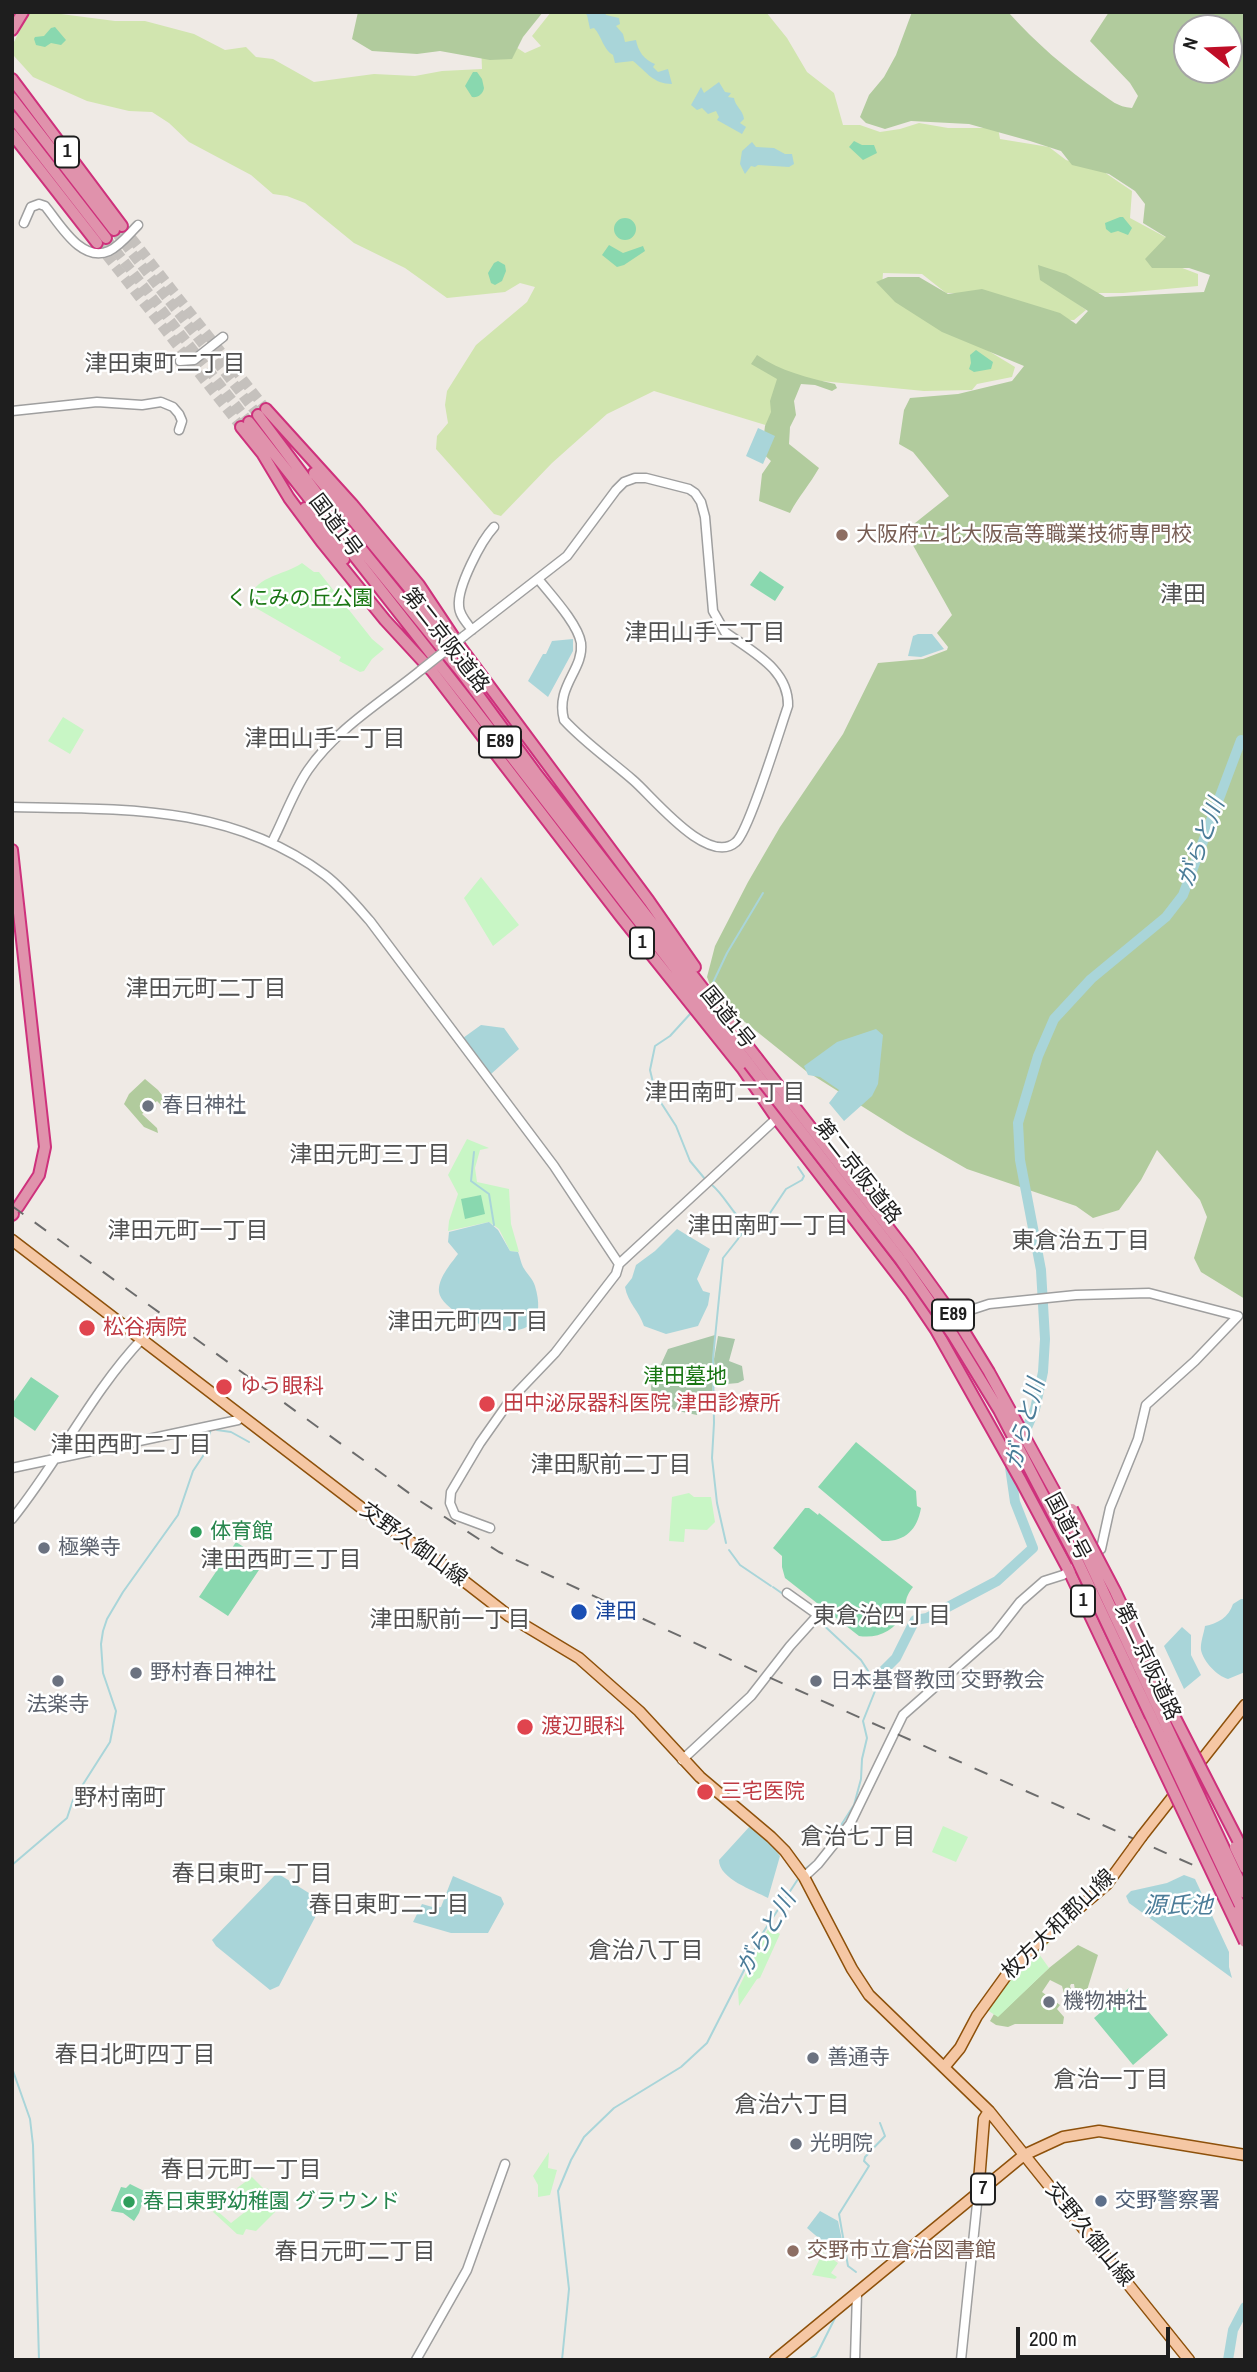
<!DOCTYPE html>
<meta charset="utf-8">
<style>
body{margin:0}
#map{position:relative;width:1257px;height:2372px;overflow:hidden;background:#efeae5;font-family:"Archivo Narrow",sans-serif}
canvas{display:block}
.frame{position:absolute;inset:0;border:14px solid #1e1e1e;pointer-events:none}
.north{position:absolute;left:1173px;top:14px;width:70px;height:70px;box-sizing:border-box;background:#fff;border:2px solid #a5a5a5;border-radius:50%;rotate:288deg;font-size:19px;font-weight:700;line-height:28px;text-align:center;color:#1e1e1e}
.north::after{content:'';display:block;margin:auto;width:24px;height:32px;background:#bf0e27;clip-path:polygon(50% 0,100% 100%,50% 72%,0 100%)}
.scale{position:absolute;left:1016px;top:2327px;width:154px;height:32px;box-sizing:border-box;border:4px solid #1e1e1e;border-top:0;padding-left:9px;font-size:21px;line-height:24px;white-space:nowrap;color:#1e1e1e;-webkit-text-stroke:5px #fff;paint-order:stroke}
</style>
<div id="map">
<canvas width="1257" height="2372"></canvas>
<div class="frame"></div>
<div class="north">N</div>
<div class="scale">200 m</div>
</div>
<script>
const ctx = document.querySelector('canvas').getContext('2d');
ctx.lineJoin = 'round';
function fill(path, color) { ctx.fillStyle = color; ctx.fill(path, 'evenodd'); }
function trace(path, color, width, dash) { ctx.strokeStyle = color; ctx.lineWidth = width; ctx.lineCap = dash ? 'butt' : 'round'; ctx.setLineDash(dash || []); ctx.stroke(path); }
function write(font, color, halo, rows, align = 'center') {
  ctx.font = font + ' "Archivo Narrow","Noto Sans JP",sans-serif'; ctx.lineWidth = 5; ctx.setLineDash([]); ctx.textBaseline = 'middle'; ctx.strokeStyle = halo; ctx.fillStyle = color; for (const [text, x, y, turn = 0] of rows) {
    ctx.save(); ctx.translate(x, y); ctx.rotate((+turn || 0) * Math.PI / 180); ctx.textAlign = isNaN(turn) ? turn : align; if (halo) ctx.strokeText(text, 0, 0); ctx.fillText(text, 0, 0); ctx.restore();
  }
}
fill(new Path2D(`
 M551 12H766L787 38 807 72 834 93 843 125H860L880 132 900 129 919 123 948 128H998L1000 139 1049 147 1066 160 1104 172 1132 191 1130 218 1182 246 1177 266 1198 274V286L1123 293H1095L1049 283 1086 310 1074 320 1039 319 986 293H946L922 274 883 273 882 286 1015 367 1012 377 977 384 972 390 924 391 780 377 772 427 654 391 607 414 552 463 501 516 494 514 436 449 437 436 448 423 445 405 447 391 476 345 527 302 535 287 520 283 505 292 447 298 405 268 354 243 305 203 287 196 273 194 251 175 189 142 169 123 152 112 129 111 87 101 33 77 14 56 12 46 28 14H61L115 21H145L194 34 225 50 246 47 256 57 273 59 314 82 374 74 415 76 442 71 482 69 481 44 485 27 525 53 541 46 532 36Z`), '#d1e5af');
fill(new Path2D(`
 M358 12H543L523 37 512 59 490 60 440 51 417 54 372 51 352 39Z
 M912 12H1008C1036 43 1065 68 1099 92 1111 100 1117 107 1132 108L1138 96 1130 83 1090 41 1109 12H1245V1299L1201 1272 1194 1258 1207 1217 1200 1200 1157 1150 1141 1180 1119 1210 1093 1218 1076 1206 967 1169 906 1134 806 1071 715 998 707 977 715 946 748 882 780 827 843 734 878 663 923 659 947 650 948 647 937 633 952 615 905 531 949 496 913 452 899 444 904 410 910 398 958 394 1012 381 1024 366 942 332 895 302 876 282 888 277H919L948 294 982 289 1060 313 1076 324 1088 311 1040 280 1038 265 1066 274 1105 297 1204 292 1210 275 1189 268H1152L1145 259 1166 237 1143 223 1145 204 1135 191 1109 174 1072 165 1061 151 1030 141 969 124 911 121 885 129 866 123 860 117 869 95 884 77 896 55ZM1187 28H1229V70H1187Z
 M757 355C780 371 809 378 835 384L837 388 832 391 815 385 801 384 794 401 796 415 790 427 789 444 819 468C810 484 799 496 790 513L759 501 762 474 771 461 758 449 763 442 765 426 771 412 770 401 777 379 751 364Z
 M145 1079 158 1090 172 1108 162 1106 157 1101 142 1114 157 1128 158 1133 144 1127 124 1104 129 1094Z
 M1078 1945 1098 1955 1088 1987V1998L1082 2006 1077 2001 1074 1984H1071L1070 1986 1072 1992 1068 1997 1064 1993 1062 1986 1050 1980 1042 1992 1060 2005 1057 2009 1064 2017 1063 2024H1015L1008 2027 996 2025 990 2021 994 2014 998 2016 1049 1968Z`), '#b1cb9d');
fill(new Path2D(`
 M715 1335 712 1403H698L697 1415 678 1411 652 1400 651 1386 668 1349Z
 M718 1336 735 1339 729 1361 742 1366 744 1380 738 1383 716 1385 714 1359Z`), '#a8c6a8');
fill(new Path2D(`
 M302 563 314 572H319L372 639 384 649 372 659 364 671 360 672 341 662 339 661 341 657 249 604C252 575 282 577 302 563Z
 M63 717 84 730 70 754 48 741Z
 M481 877 519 925 493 946 464 898Z
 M467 1139 489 1148 480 1150 475 1168 477 1182 509 1189 511 1224 519 1252 510 1251 499 1229 489 1222 448 1231 449 1221 458 1194 448 1175Z
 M689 1493 694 1497H711L715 1522 707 1530 685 1529 684 1542 669 1541 672 1497Z
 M943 1826 968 1837 956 1862 932 1852Z
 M769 1927 780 1934 760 1978 757 1979 739 2006 738 1989Z
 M1057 1930V1934L1039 1954 1049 1968 998 2017 984 2008 999 1985Z
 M549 2152 548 2168 557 2170 550 2195 538 2197V2185L533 2176Z
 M252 2177 265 2190 267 2188 270 2191 268 2193 281 2206 256 2231 246 2229 243 2235 237 2234 213 2212 215 2209 231 2223 250 2208 243 2203 248 2197 237 2188Z
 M809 2243 838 2263 831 2273 837 2277 835 2279 812 2275 820 2258 805 2250Z`), '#c8f6c5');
fill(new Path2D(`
 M55 27 66 40 61 45 51 43 45 47 36 45 34 39 35 37 44 36 51 28Z
 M473 72H477L482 79 484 88C483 94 478 98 472 97L465 86Z
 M854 141 862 145H874L877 153 863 160 849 147Z
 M1120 217H1123L1132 228 1128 235 1118 231 1111 233 1106 229 1105 223Z
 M614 229a11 11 0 1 1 22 0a11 11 0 1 1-22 0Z
 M609 245 623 253 643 246 645 251 624 265 617 267 602 255Z
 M498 261 505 265 506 271 502 281 495 285 491 283 488 273 494 263Z
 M976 350 993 362 991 369 974 372 969 369 971 363 970 355Z
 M760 571 784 587 775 601 750 585Z
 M481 1195 485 1214 465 1219 461 1199Z
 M31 1377 59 1396 35 1431 12 1415V1404Z
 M856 1442 916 1491 917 1506 921 1508C917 1531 904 1542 882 1541L818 1487Z
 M805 1508H809L818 1515 819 1513 913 1587C903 1600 908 1601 903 1614 895 1631 877 1639 859 1636L785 1578 782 1567V1556L773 1548Z
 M236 1542 265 1561 228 1616 199 1597Z
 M1129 1988 1168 2035 1133 2065 1094 2018Z
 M130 2184 146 2192 139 2213 134 2221 123 2213 111 2211 121 2187 126 2188Z`), '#89d8af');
fill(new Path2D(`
 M584 12H605L606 15 619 18 620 24 616 26 623 34 625 42 636 40C638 51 644 60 655 64L653 67 658 72 668 69 672 84C653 84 647 72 633 61L615 63 613 55C603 50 602 36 594 28L590 29 587 15Z
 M719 82 725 92 731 93 728 97 734 98C735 106 743 110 744 119L740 123 746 127 742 134 717 120 719 117 716 111 708 114 702 108 697 110 691 105 701 87 704 93Z
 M752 142 756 147 774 148 785 154H792L794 164 789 167 758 165 755 167 751 166 745 174 740 164 742 151Z
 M758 428 775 436 763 464 746 456Z
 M918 634H932L944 649 921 657 908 656 913 636Z
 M573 639V651L548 697 528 681 543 654H546L552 641Z
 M481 1025 504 1028 519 1049 491 1074 463 1038Z
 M876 1029 883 1035 878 1084 872 1096 844 1121 829 1103 839 1090 820 1077 808 1075 804 1066 837 1042Z
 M489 1222 498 1230 510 1251 518 1252C520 1257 521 1263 523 1267 527 1274 533 1279 535 1286 559 1366 442 1319 439 1292 438 1278 450 1265 458 1254L448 1242 449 1232Z
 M677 1229 710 1249 697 1279 703 1291 710 1293 708 1305 698 1326 666 1334 644 1326C639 1311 628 1303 625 1287L632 1278 636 1265 655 1251Z
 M1241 1599H1245V1672L1228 1679C1217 1676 1203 1661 1201 1650 1200 1643 1204 1633 1205 1626 1217 1624 1229 1617 1233 1604Z
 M1182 1627 1191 1635V1655L1201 1675 1184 1689 1164 1646Z
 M751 1825 772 1845 780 1856 768 1898C753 1890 719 1879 719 1860Z
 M277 1873 320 1900 322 1904 279 1986 270 1990 216 1946 212 1940Z
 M1184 1875 1195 1879 1229 1952V1967L1232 1978 1129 1903 1126 1896 1131 1891 1167 1883Z
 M453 1876 501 1897 504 1904 488 1933H451L413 1922 422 1904 436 1908 441 1907Z
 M820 2211 838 2221 845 2254 844 2260 807 2228Z`), '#a9d5d9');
trace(new Path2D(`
 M710 989 727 953 763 893
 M691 1013 670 1036 655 1046 650 1070 656 1095 676 1126 690 1161 705 1179
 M474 1152 471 1181 489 1194 494 1225
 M712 1185C724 1195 731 1211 743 1222L738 1239 723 1258 713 1358 714 1423 712 1458 717 1503 726 1543
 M764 1222 786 1189 802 1180 804 1176 798 1167
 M739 1237 744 1232 762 1225
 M217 1430 231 1432 249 1442
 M729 1550 740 1565 771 1586
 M773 1587 783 1594
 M818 1620 861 1660 874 1680 875 1691 863 1721 867 1738 862 1759 861 1779 854 1805 827 1847
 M12 1865 67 1818 73 1800 110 1742 116 1711 103 1673 101 1644 103 1631 107 1619 123 1592 178 1515 193 1471 203 1456 211 1429
 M805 1869 814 1862
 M12 2068 30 2119 33 2145 39 2360
 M856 2272 848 2266 839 2214 869 2166 864 2161 865 2157 885 2136 880 2123
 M562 2360 569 2289 558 2191 571 2160 584 2137 614 2108 681 2067 707 2043 764 1931 800 1876
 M808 2360 816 2356 835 2318`), '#a9d5d9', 2);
trace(new Path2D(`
 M874 1680 896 1658 915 1620 927 1618 997 1581 1033 1548 1015 1502 1010 1467 1035 1409 1043 1372 1045 1339 1041 1270 1020 1160 1018 1123 1038 1056 1054 1019 1091 979 1166 917 1183 895 1241 740
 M1228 2360 1233 2330 1245 2307`), '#a9d5d9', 10);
trace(new Path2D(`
 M122 226 266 409
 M114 230 258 415
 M106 238 249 422
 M97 243 241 427`), '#c5c1bd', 10, [10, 5]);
const minor = new Path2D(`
 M24 223 31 207 39 204 45 206C60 224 81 263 109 251 120 246 130 233 138 225
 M180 361 194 360 223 337
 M12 411 97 402 142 405 161 402 173 407 179 414 182 421 179 430
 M472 630C467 623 459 615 459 606 457 587 481 541 494 527
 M464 636 567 556 616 490 624 482 635 478H646L689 489 695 493 701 502 705 517 713 611 725 632C752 652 789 669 788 706 780 729 749 831 736 842 708 867 652 796 633 780 610 760 584 742 564 720 555 686 584 670 581 643 578 624 551 595 539 580
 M12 807C124 809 232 805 325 875 342 888 356 905 370 921L554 1166 619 1264
 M272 842C284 819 293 792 308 770 336 729 383 701 421 670
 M12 1468 238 1420 242 1416
 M12 1519C59 1461 91 1393 142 1339
 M490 1528 455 1515 450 1503 451 1492 480 1443 511 1399 555 1353 616 1274 619 1264 789 1107
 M682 1760 751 1696 790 1646 818 1615 787 1593
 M804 1877 818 1864 850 1824 903 1715 995 1634 1020 1602 1044 1581 1063 1575 1101 1549 1110 1508 1138 1439 1146 1405 1195 1361 1238 1316 1149 1293 1076 1295 989 1304 937 1321
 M416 2360 467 2270 505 2164
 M855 2360 857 2293
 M961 2360 978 2194`);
const major = new Path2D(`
 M12 1240 376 1519 433 1557 509 1616 579 1658 639 1711 700 1777 771 1837 785 1851 804 1877 852 1969 869 1995 989 2111 1189 2360
 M1142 1836 1245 1705
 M945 2066 960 2048 977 2016 1008 1973 1031 1949 1107 1884 1134 1847
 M978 2194 984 2119 989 2111
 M775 2360 1024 2155 1063 2137 1099 2131 1245 2155`);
const highway = new Path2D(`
 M12 30 23 12
 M12 79 122 226
 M12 98 114 230
 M12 117 106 238
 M12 134 97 243
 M266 409 352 504 419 585 461 648 649 901 695 967
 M258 415 324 503 462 673 535 772 757 1058
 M249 422 469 702 749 1064
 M241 427 262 453 289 498 321 541 385 620 432 671 621 917 742 1068 777 1119 911 1293 936 1330 1021 1481 1069 1571 1141 1723
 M314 473 418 599 442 640
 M305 508 344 559
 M12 850 45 1147 39 1175 18 1207
 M12 1215 13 1214`);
trace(minor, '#9f9f9f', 11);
trace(major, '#8e510b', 13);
trace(highway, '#ce317c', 14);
trace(minor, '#fff', 8);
trace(major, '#f5c7a4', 10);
trace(highway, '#e092ac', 10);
trace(new Path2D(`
 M12 1206 420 1501 499 1552 766 1676 1245 1888`), '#6c6c6c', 2, [14, 14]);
const minorBridge = new Path2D(`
 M421 670 464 636`);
const majorBridge = new Path2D(`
 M1134 1847 1142 1836`);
const highwayBridge = new Path2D(`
 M757 1058 908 1253 962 1328 989 1372 1066 1512 1245 1893
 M749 1064 900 1259 953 1335 999 1410 1077 1560 1245 1916
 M1072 1509 1115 1591 1169 1706 1245 1854
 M1141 1723 1245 1942
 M1235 1847 1245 1868
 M1236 1912 1245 1931`);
trace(minorBridge, '#9f9f9f', 11, []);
trace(majorBridge, '#8e510b', 13, []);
trace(highwayBridge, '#ce317c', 14, []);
trace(minorBridge, '#fff', 8);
trace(majorBridge, '#f5c7a4', 10);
trace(highwayBridge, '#e092ac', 10);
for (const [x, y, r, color] of [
 [842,535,7,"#8d6e63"],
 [148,1106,7,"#6b7280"],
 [87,1328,9,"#e0444e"],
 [224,1387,9,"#e0444e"],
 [487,1404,9,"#e0444e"],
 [196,1532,7,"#2e9e5b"],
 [44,1548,7,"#6b7280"],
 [579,1612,9,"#1a4fb4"],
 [136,1673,7,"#6b7280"],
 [58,1681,7,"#6b7280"],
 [816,1681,7,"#6b7280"],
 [525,1727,9,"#e0444e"],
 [705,1792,9,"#e0444e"],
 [1049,2002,7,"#6b7280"],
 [813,2058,7,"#6b7280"],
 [796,2144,7,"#6b7280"],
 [1101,2201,7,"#5c6f8a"],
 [129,2202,7,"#2e9e5b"],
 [793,2251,7,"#8d6e63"]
]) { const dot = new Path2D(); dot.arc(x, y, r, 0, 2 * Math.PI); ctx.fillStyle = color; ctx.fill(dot); trace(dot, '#fff', 2.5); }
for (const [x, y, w] of [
 [67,152,24],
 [500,742,42],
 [642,943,24],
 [953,1315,42],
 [1083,1601,24],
 [983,2189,24]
]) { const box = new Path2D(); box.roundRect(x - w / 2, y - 15.5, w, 31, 5); ctx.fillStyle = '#fff'; ctx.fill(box); trace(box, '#1e1e1e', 2); }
write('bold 19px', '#1e1e1e', null, [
 ["1",67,152],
 ["E89",500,742],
 ["1",642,943],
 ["E89",953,1315],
 ["1",1083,1601],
 ["7",983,2189]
]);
write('21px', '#1e1e1e', '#fff', [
 ["国道1号",335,526,53],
 ["第二京阪道路",445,641,52],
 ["国道1号",727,1018,51],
 ["第二京阪道路",857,1172,52],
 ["国道1号",1067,1527,62],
 ["交野久御山線",413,1545,36],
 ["第二京阪道路",1147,1662,65],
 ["枚方大和郡山線",1059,1925,-44],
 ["交野久御山線",1089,2235,51]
]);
write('21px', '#785e54', '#fff', [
 ["大阪府立北大阪高等職業技術専門校",856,535],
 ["交野市立倉治図書館",807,2251]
], 'left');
write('21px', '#197613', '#fff', [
 ["くにみの丘公園",300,599],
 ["津田墓地",685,1377]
]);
write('21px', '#5b616d', '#fff', [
 ["春日神社",162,1106],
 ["極樂寺",58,1548],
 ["野村春日神社",150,1673],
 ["日本基督教団 交野教会",830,1681],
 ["法楽寺",58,1705,"center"],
 ["機物神社",1063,2002],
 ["善通寺",827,2058],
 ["光明院",810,2144]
], 'left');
write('21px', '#be3a42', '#fff', [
 ["松谷病院",103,1328],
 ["ゆう眼科",240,1387],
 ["田中泌尿器科医院 津田診療所",503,1404],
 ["渡辺眼科",541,1727],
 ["三宅医院",721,1792]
], 'left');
write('21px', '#27864d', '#fff', [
 ["体育館",210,1532],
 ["春日東野幼稚園 グラウンド",143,2202]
], 'left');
write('21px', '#164399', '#fff', [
 ["津田",595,1612]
], 'left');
write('21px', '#4e5e75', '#fff', [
 ["交野警察署",1115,2201]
], 'left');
write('23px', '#515151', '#fff', [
 ["津田東町二丁目",165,365],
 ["津田",1183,596],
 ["津田山手二丁目",705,634],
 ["津田山手一丁目",325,740],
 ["津田元町二丁目",206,990],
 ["津田南町二丁目",725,1094],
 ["津田元町三丁目",370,1156],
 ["津田南町一丁目",768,1227],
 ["津田元町一丁目",188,1232],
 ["東倉治五丁目",1081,1242],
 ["津田元町四丁目",468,1323],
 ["津田西町二丁目",131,1446],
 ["津田駅前二丁目",611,1466],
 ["津田西町三丁目",281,1561],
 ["東倉治四丁目",882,1617],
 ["津田駅前一丁目",450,1621],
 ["野村南町",120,1799],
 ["倉治七丁目",858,1838],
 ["春日東町一丁目",252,1875],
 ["春日東町二丁目",389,1906],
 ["倉治八丁目",646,1952],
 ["春日北町四丁目",135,2056],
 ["倉治一丁目",1111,2081],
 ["倉治六丁目",792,2106],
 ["春日元町一丁目",241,2171],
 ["春日元町二丁目",355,2253]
]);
write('italic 23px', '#4b7c98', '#fff', [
 ["がらと川",1202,843,-69],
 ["がらと川",1026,1424,-75],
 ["源氏池",1178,1907],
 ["がらと川",767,1934,-59]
]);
</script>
